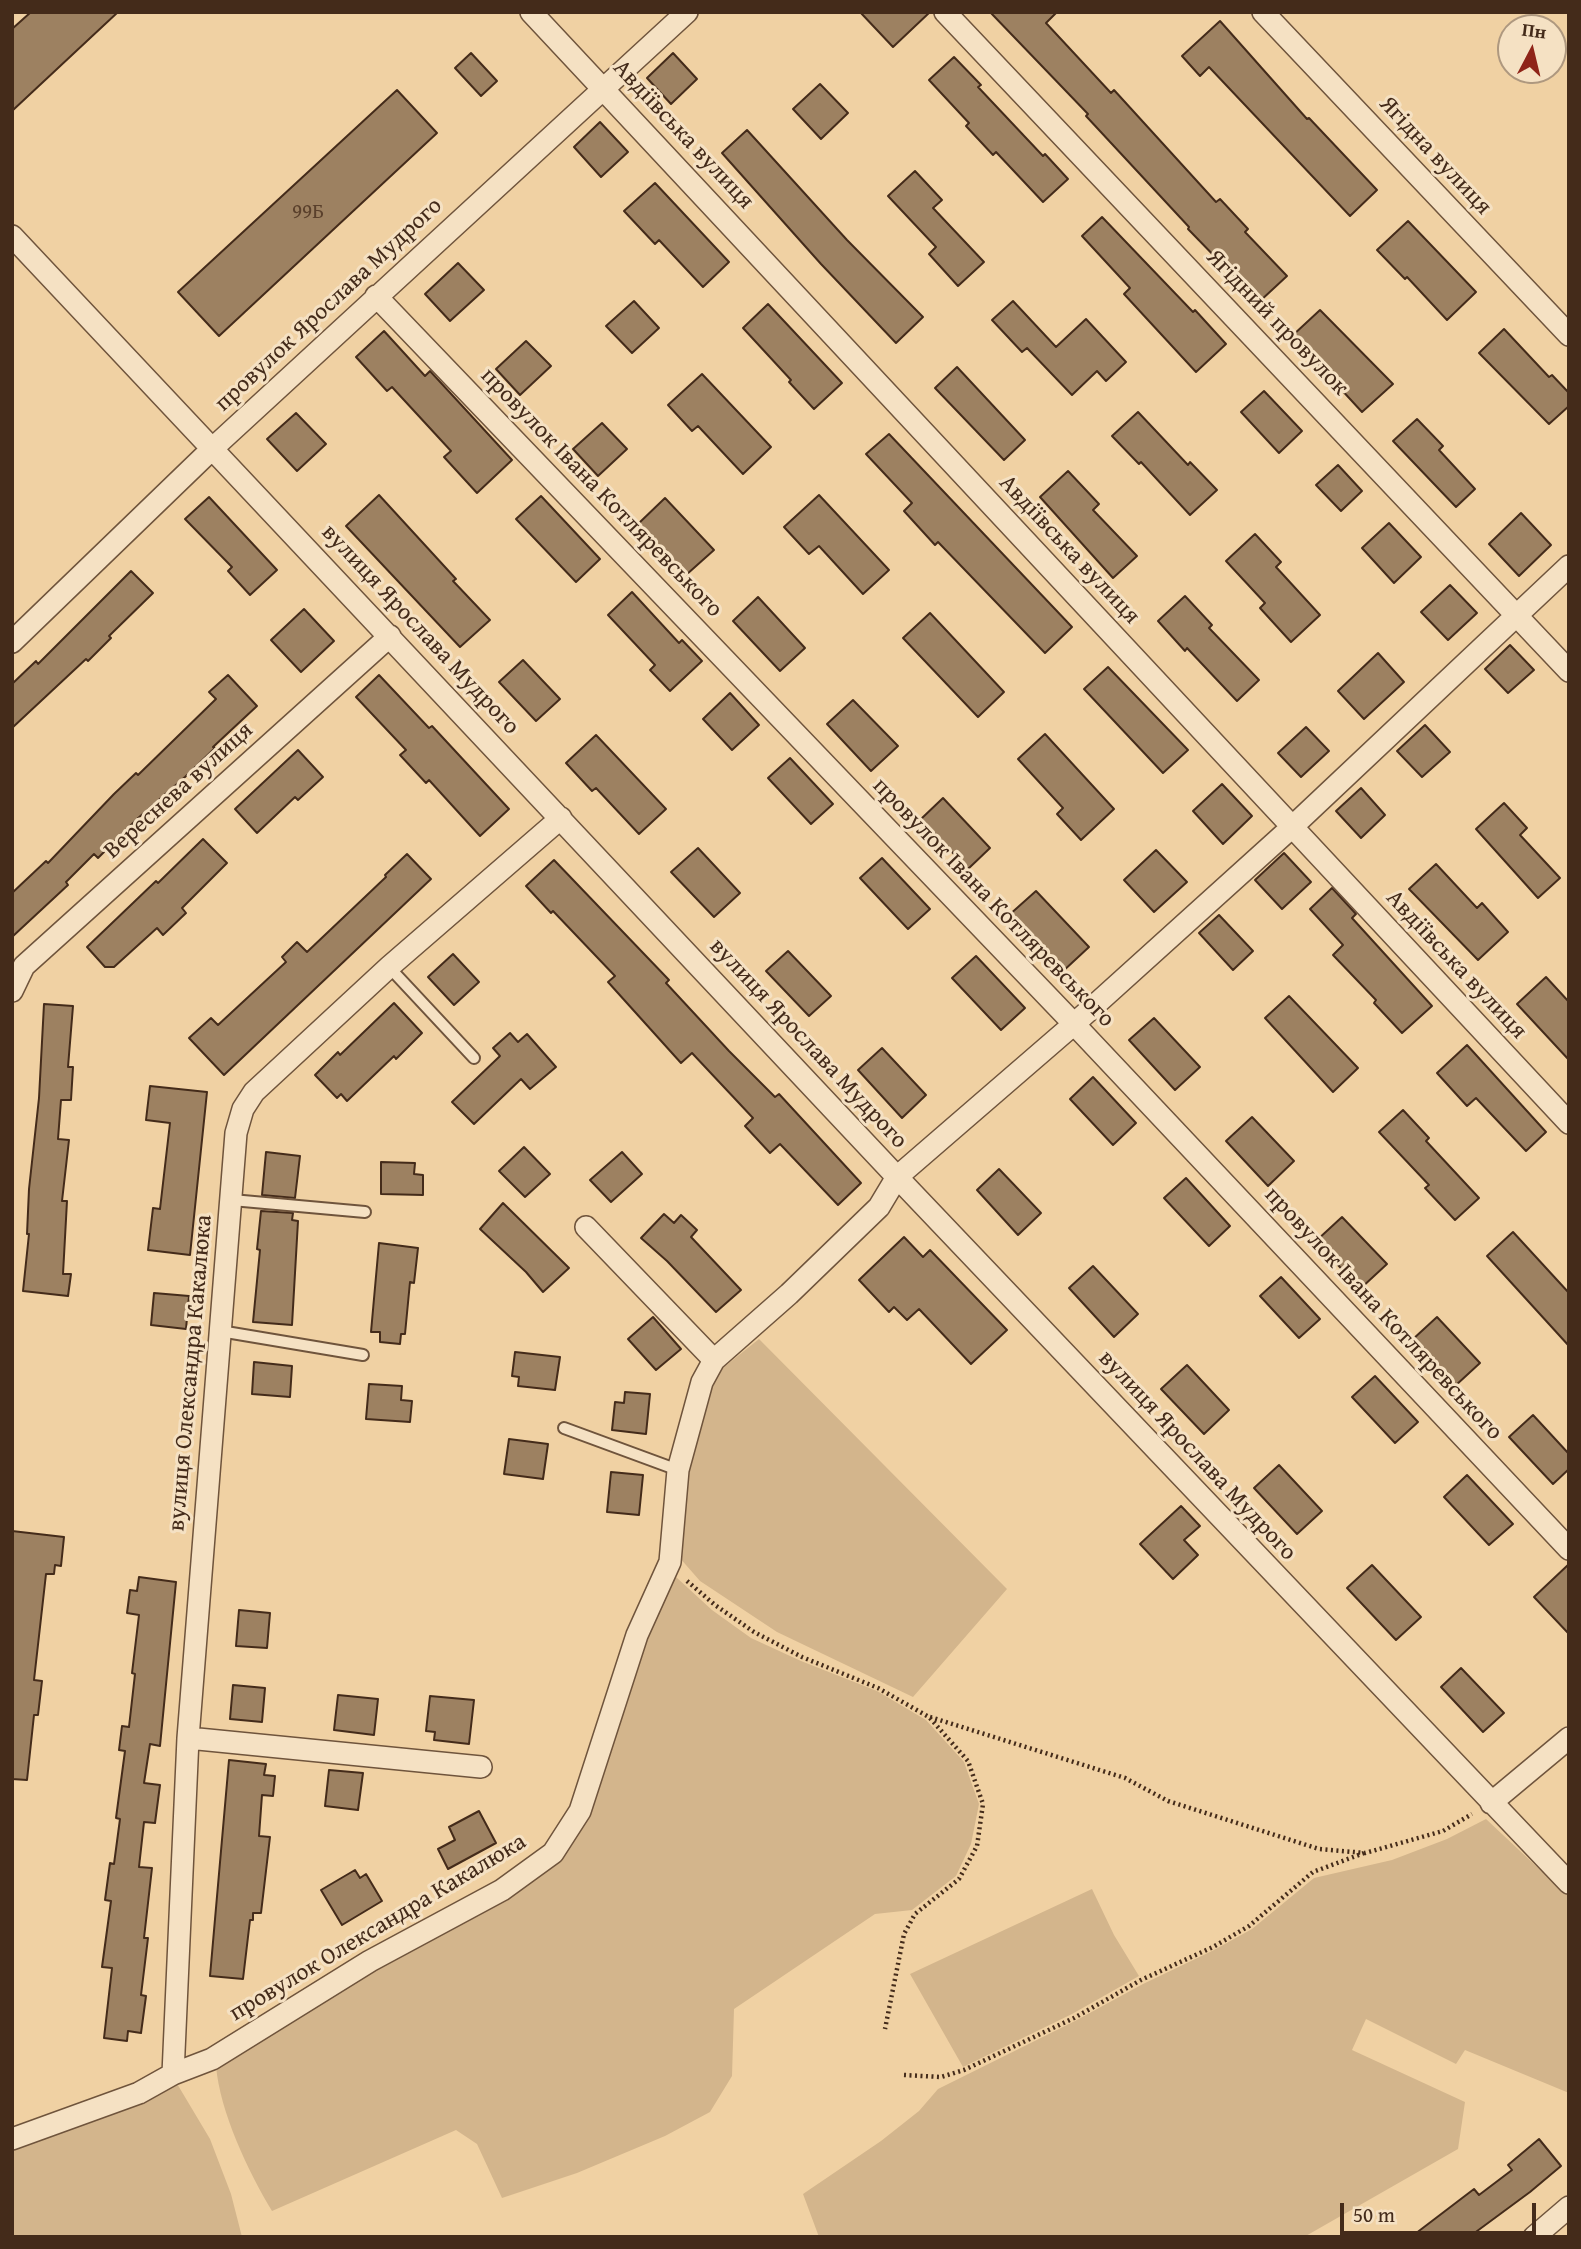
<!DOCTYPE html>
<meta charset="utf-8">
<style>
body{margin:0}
#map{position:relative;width:1581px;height:2249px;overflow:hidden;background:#f0d1a3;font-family:"Gentium Book Plus",serif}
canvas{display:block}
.frame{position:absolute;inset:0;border:14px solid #442b1a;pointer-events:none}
.north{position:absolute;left:1497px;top:14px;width:70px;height:70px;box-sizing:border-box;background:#f5e1c3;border:2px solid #ae987f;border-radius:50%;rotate:7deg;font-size:19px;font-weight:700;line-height:28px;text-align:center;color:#442b1a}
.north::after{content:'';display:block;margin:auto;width:24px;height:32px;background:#8f2418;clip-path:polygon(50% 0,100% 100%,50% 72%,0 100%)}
.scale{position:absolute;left:1340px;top:2203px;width:196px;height:32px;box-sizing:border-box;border:4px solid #442b1a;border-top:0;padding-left:9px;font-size:21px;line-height:24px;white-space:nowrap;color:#442b1a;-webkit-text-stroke:5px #f5e1c3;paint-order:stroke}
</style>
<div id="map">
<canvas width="1581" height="2249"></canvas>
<div class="frame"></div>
<div class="north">Пн</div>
<div class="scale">50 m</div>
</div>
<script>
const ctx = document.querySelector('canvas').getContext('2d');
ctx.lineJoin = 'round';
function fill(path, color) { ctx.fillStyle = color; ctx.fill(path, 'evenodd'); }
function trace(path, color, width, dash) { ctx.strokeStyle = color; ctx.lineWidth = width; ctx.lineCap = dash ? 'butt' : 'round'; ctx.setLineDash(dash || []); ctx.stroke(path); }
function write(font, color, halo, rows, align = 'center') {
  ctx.font = font + ' "Gentium Book Plus",serif'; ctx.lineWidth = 6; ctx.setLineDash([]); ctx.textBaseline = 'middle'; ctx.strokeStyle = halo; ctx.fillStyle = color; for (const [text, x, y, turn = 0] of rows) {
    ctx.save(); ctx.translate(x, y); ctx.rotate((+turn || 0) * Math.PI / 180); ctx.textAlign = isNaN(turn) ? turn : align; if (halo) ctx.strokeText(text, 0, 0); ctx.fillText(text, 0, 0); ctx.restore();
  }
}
fill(new Path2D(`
 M759 1339 1007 1589 913 1697 777 1632 700 1581 679 1557 685 1476 701 1417 719 1371Z
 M676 1577 712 1610 751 1638 801 1661 877 1691 926 1720 964 1762 979 1804 971 1844 956 1876 912 1910 875 1914 734 2009 732 2076 710 2112 665 2136 577 2173 502 2198 477 2144 456 2130 272 2211C248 2171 220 2112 216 2066L373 1967 543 1872 665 1591Z
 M1486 1819 1569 1897V2093L1465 2050 1456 2064 1366 2019 1352 2050 1465 2102 1458 2149 1304 2237H819L803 2194 881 2141 919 2111 938 2089 1075 2021 1143 1984 1214 1950 1252 1929 1314 1878 1392 1860 1447 1839Z
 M1092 1889 1114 1935 1139 1976 1072 2014 963 2067 910 1974Z
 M176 2082 210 2139 231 2194 242 2237H12V2148Z`), '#d3b58c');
const building = new Path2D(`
 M31 12H118L12 111V29Z
 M860 12H930L893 47Z
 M990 12H1057L1046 23 1111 93 1114 90 1216 202 1220 199 1248 229 1245 232 1287 276 1259 302 1188 229 1189 227 1086 116 1088 114Z
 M1220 21 1307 119 1309 118 1377 190 1350 216 1209 67 1200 76 1182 56Z
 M471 53 497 81 481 96 455 68Z
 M673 53 697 79 671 104 647 78Z
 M954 57 981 85 978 87 1043 156 1045 154 1068 179 1043 202 996 152 993 155 966 126 969 123 929 80Z
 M820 84 848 113 821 139 793 109Z
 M397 90 437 133 219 336 178 292Z
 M600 122 628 152 601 177 574 147Z
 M747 130 847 240 923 317 896 343 821 264 722 153Z
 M915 171 942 200 933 208 984 262 958 286 929 254 936 247 888 196Z
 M655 183 729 262 703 287 659 240 655 244 624 211Z
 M1102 217 1193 312 1195 310 1226 344 1196 372 1124 294 1130 288 1082 236Z
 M1408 221 1476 292 1447 320 1407 277 1405 279 1377 250Z
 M458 263 484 290 450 321 425 294Z
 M634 301 659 328 632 353 606 326Z
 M1013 301 1056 347 1086 319 1126 362 1106 381 1097 371 1072 395 1027 348 1022 352 992 320Z
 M768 304 842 383 814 409 789 382 791 380 743 328Z
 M1320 310 1393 384 1362 412 1292 336Z
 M1504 329 1549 377 1552 375 1569 393V406L1549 424 1479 353Z
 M384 331 425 376 430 371 512 460 477 493 444 457 451 451 392 387 387 391 356 357Z
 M526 341 551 366 520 395 496 369Z
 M957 367 1025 440 1004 460 935 388Z
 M702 374 771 447 743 474 698 426 692 431 668 405Z
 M1264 391 1302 431 1279 453 1241 412Z
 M1138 412 1188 465 1190 462 1217 490 1190 515 1141 462 1139 464 1112 436Z
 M296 413 326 444 297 471 267 439Z
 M1417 419 1443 446 1439 450 1475 489 1456 507 1393 441Z
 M602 423 627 449 598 476 573 449Z
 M889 434 1072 627 1045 653 938 542 935 545 904 511 912 503 866 454Z
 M1338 465 1362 491 1341 511 1316 485Z
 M1068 471 1099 504 1093 510 1137 556 1113 578 1040 497Z
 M379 495 456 579 453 581 490 620 460 647 346 526Z
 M819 495 889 570 863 594 819 546 809 554 784 527Z
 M541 496 600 559 576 582 516 519Z
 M209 497 277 570 250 595 228 571 232 567 185 519Z
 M665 498 714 550 686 575 638 524Z
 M1521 513 1551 545 1519 576 1489 544Z
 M1389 523 1421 557 1394 583 1362 548Z
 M1255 534 1281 562 1276 567 1320 615 1291 642 1260 608 1265 603 1226 561Z
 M131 571 153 593 109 636 111 638 88 661 86 659 12 728V684L36 661 38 664Z
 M1450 585 1477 613 1448 640 1421 612Z
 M632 592 679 643 682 640 702 661 670 691 650 670 655 665 608 615Z
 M1185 596 1212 625 1209 628 1259 680 1237 701 1187 648 1185 651 1158 621Z
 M758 597 805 648 780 671 733 621Z
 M304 609 334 641 301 672 271 640Z
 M930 613 1004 692 978 717 903 638Z
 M1510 645 1534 670 1508 693 1485 669Z
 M1378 653 1404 682 1364 719 1338 691Z
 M523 660 560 699 536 721 499 682Z
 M1108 667 1188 750 1163 773 1084 689Z
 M228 675 257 706 213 747 215 748 185 777 137 819 98 858 94 854 66 882 68 885 12 937V893L46 861 48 863 114 794 136 773 138 775 216 699 209 692Z
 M379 675 429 728 432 726 509 809 480 836 429 780 426 783 400 755 406 750 356 697Z
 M730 693 759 725 732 750 703 719Z
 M853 700 898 746 871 771 827 724Z
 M1425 725 1450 752 1422 777 1397 751Z
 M1306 727 1329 751 1301 777 1278 753Z
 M1045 734 1114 809 1081 840 1057 814 1063 808 1018 759Z
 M596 735 666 809 639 834 596 788 592 791 566 763Z
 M298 750 323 777 298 800 295 797 257 833 235 809Z
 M790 758 833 804 811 824 768 778Z
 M1222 784 1252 816 1223 844 1193 811Z
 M1361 788 1385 815 1361 838 1336 811Z
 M943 798 990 848 968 869 921 819Z
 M1504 803 1527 828 1520 835 1560 878 1538 898 1476 829Z
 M203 839 227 863 182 908 186 913 163 935 157 928 114 967H105L87 947 156 881 158 883Z
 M698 848 740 893 714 917 671 872Z
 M1156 850 1187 882 1154 912 1124 880Z
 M1284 853 1311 882 1282 909 1255 880Z
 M407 854 431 879 224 1075 189 1038 211 1018 218 1025 286 962 282 957 297 942 307 952 386 877 385 875Z
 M882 858 930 909 908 929 860 878Z
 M554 860 669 980 666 983 729 1051 775 1097 779 1094 861 1183 838 1205 780 1144 770 1153 745 1126 753 1118 692 1053 681 1063 608 982 615 976 553 911 551 913 526 886Z
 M1436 864 1477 908 1482 903 1508 932 1478 960 1409 889Z
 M1332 888 1356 914 1352 918 1432 1006 1402 1033 1374 1003 1376 1000 1333 955 1343 945 1310 909Z
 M1036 891 1089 947 1061 973 1008 916Z
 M1219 915 1253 951 1233 970 1199 933Z
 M788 951 831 996 809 1016 766 971Z
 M453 954 479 982 454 1005 428 977Z
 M976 956 1025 1008 1001 1030 952 978Z
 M1546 977 1569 1002V1060L1517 1004Z
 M1289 996 1358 1068 1333 1092 1265 1018Z
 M394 1003 422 1033 396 1059 394 1056 347 1101 341 1094 337 1098 315 1075 338 1052 340 1055Z
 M44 1004 73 1006 68 1067H73L71 1100H61L58 1139 69 1140 62 1201H67L63 1274H71L68 1296 23 1291 29 1234H27L29 1189 39 1098Z
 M1154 1018 1200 1067 1175 1090 1129 1040Z
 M510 1033 518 1042 527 1034 556 1067 530 1089 521 1079 474 1124 452 1102 500 1056 493 1048Z
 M1467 1045 1546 1132 1526 1151 1476 1098 1467 1106 1437 1073Z
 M882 1048 926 1095 902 1118 858 1070Z
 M1093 1077 1136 1123 1113 1145 1070 1099Z
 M150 1086 207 1092 190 1255 148 1250 153 1208 160 1209 170 1123 146 1120Z
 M1403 1110 1429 1138 1426 1141 1479 1198 1455 1220 1425 1188 1429 1185 1379 1132Z
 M1252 1117 1294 1161 1268 1186 1226 1141Z
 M524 1147 550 1174 525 1197 499 1171Z
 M266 1152 300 1156 295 1198 262 1195Z
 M622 1152 642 1174 611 1202 590 1180Z
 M381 1162 415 1163 414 1174 423 1175V1195L381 1194Z
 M999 1169 1041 1213 1018 1235 977 1190Z
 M1186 1178 1230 1226 1209 1246 1164 1198Z
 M503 1203 569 1268 543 1292 526 1272 480 1229Z
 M261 1211 293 1213 292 1220 298 1221 292 1325 253 1322 260 1250 257 1249Z
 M664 1214 674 1223 681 1215 697 1230 691 1237 741 1290 716 1312 667 1261 641 1238Z
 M1342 1217 1387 1264 1360 1289 1316 1241Z
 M1513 1232 1569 1293V1346L1487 1256Z
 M904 1237 923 1257 930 1250 1007 1330 971 1364 919 1309 907 1320 894 1307 889 1312 859 1280Z
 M379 1243 418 1248 414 1283 410 1282 405 1334H401L400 1344 380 1342V1332H371Z
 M1093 1266 1138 1314 1114 1337 1069 1288Z
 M1281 1277 1320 1319 1299 1338 1260 1296Z
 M154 1293 189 1296 186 1329 151 1325Z
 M653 1317 681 1349 656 1370 628 1339Z
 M1437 1317 1480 1363 1455 1386 1412 1340Z
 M515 1352 560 1357 555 1390 518 1386 519 1377 512 1376Z
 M254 1362 292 1366 290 1397 252 1394Z
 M1187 1365 1229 1410 1204 1434 1161 1389Z
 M1375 1376 1418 1422 1395 1443 1352 1397Z
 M369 1384 402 1386 401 1400 412 1401 410 1422 366 1419Z
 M625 1392 650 1394 646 1434 612 1430 615 1402 624 1403Z
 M1533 1415 1569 1454V1469L1553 1484 1509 1437Z
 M509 1439 548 1444 543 1479 504 1474Z
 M1279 1465 1322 1511 1297 1534 1254 1488Z
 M611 1472 643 1475 639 1515 607 1512Z
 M1467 1475 1513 1524 1489 1545 1444 1497Z
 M1181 1506 1200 1526 1184 1540 1198 1555 1173 1579 1140 1544Z
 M12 1531 64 1537 61 1566 55 1565 54 1574H46L34 1680 42 1681 38 1715H34L27 1780 12 1779Z
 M1569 1564V1634L1534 1597Z
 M1372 1565 1421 1617 1396 1640 1347 1588Z
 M139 1577 176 1582 160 1746 150 1744 144 1783 160 1785 155 1823 144 1822 139 1867 152 1868 144 1938H148L141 1995 146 1996 141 2033 128 2031 127 2041 104 2038 112 1968 102 1967 111 1901 105 1900 110 1863 114 1864 120 1819 116 1818 125 1751 119 1750 122 1726 129 1727 135 1674 132 1673 139 1615 127 1613 130 1590 137 1591Z
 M239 1610 270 1613 267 1648 236 1646Z
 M1461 1668 1504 1713 1483 1732 1441 1687Z
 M233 1685 265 1688 262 1722 230 1719Z
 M338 1695 378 1699 374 1735 334 1730Z
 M430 1696 474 1700 469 1744 434 1740 435 1732 426 1731Z
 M229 1760 266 1764 264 1775 275 1776 273 1796 262 1795 259 1836 270 1837 261 1913H253V1920H250L243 1979 210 1976Z
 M329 1770 363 1773 358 1810 325 1806Z
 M479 1811 496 1843 448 1869 438 1849 455 1840 449 1827Z
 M355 1870 360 1878 366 1874 382 1901 342 1925 321 1890Z
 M1539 2139 1561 2166 1530 2192 1469 2237H1411L1474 2189 1479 2195 1512 2170 1508 2165Z`);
fill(building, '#9d8161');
trace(building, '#442b1a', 2);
const service = new Path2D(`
 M389 967 474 1058
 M232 1200 365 1212
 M220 1331 363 1355
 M564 1428 678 1470`);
const minor = new Path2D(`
 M531 12 1569 1123
 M945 12 1569 671
 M1263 12 1569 335
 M12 236 897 1177 1569 1883
 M376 296 1074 1024 1569 1549
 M12 642 213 448 687 12
 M12 991 24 966 390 636
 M586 1227 714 1360
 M188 1738 481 1767
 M1491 1803 1569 1738
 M173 2074 188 1738 236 1133 243 1109 254 1092 389 967 561 818
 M12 2139 139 2093 173 2074 212 2059 370 1961 502 1890 553 1853 580 1811 637 1635 670 1562 678 1470 702 1382 714 1360 789 1294 879 1207 897 1177 1074 1024 1291 828 1569 566
 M1534 2237 1569 2207`);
trace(service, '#6f543c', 14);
trace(minor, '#6f543c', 24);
trace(new Path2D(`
 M687 1581 715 1605 754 1632 802 1657 878 1688 929 1717 968 1761 983 1804 977 1846 959 1879 915 1914 904 1934 885 2029
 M930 1717 1125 1778 1168 1801 1319 1849 1365 1853 1443 1831 1472 1814
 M904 2075 941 2077 964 2070 1074 2018 1141 1980 1213 1947 1249 1926 1313 1872 1364 1853`), '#442b1a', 4.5, [2, 3.5]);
trace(service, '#f5e1c3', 10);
trace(minor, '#f5e1c3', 21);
write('21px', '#5a402c', null, [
 ["99Б",308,213]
]);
write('24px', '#442b1a', '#f5e1c3', [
 ["Авдіївська вулиця",683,135,47],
 ["Ягідна вулиця",1435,156,47],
 ["провулок Ярослава Мудрого",329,305,-43],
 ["Ягідний провулок",1277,323,46],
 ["провулок Івана Котляревського",601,493,46],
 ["Авдіївська вулиця",1069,550,47],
 ["вулиця Ярослава Мудрого",420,630,47],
 ["Вереснева вулиця",179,791,-42],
 ["провулок Івана Котляревського",993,903,46],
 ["Авдіївська вулиця",1456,965,47],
 ["вулиця Ярослава Мудрого",808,1044,47],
 ["провулок Івана Котляревського",1383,1314,47],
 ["вулиця Олександра Какалюка",191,1373,-85],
 ["вулиця Ярослава Мудрого",1197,1456,47],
 ["провулок Олександра Какалюка",378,1928,-31]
]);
</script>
